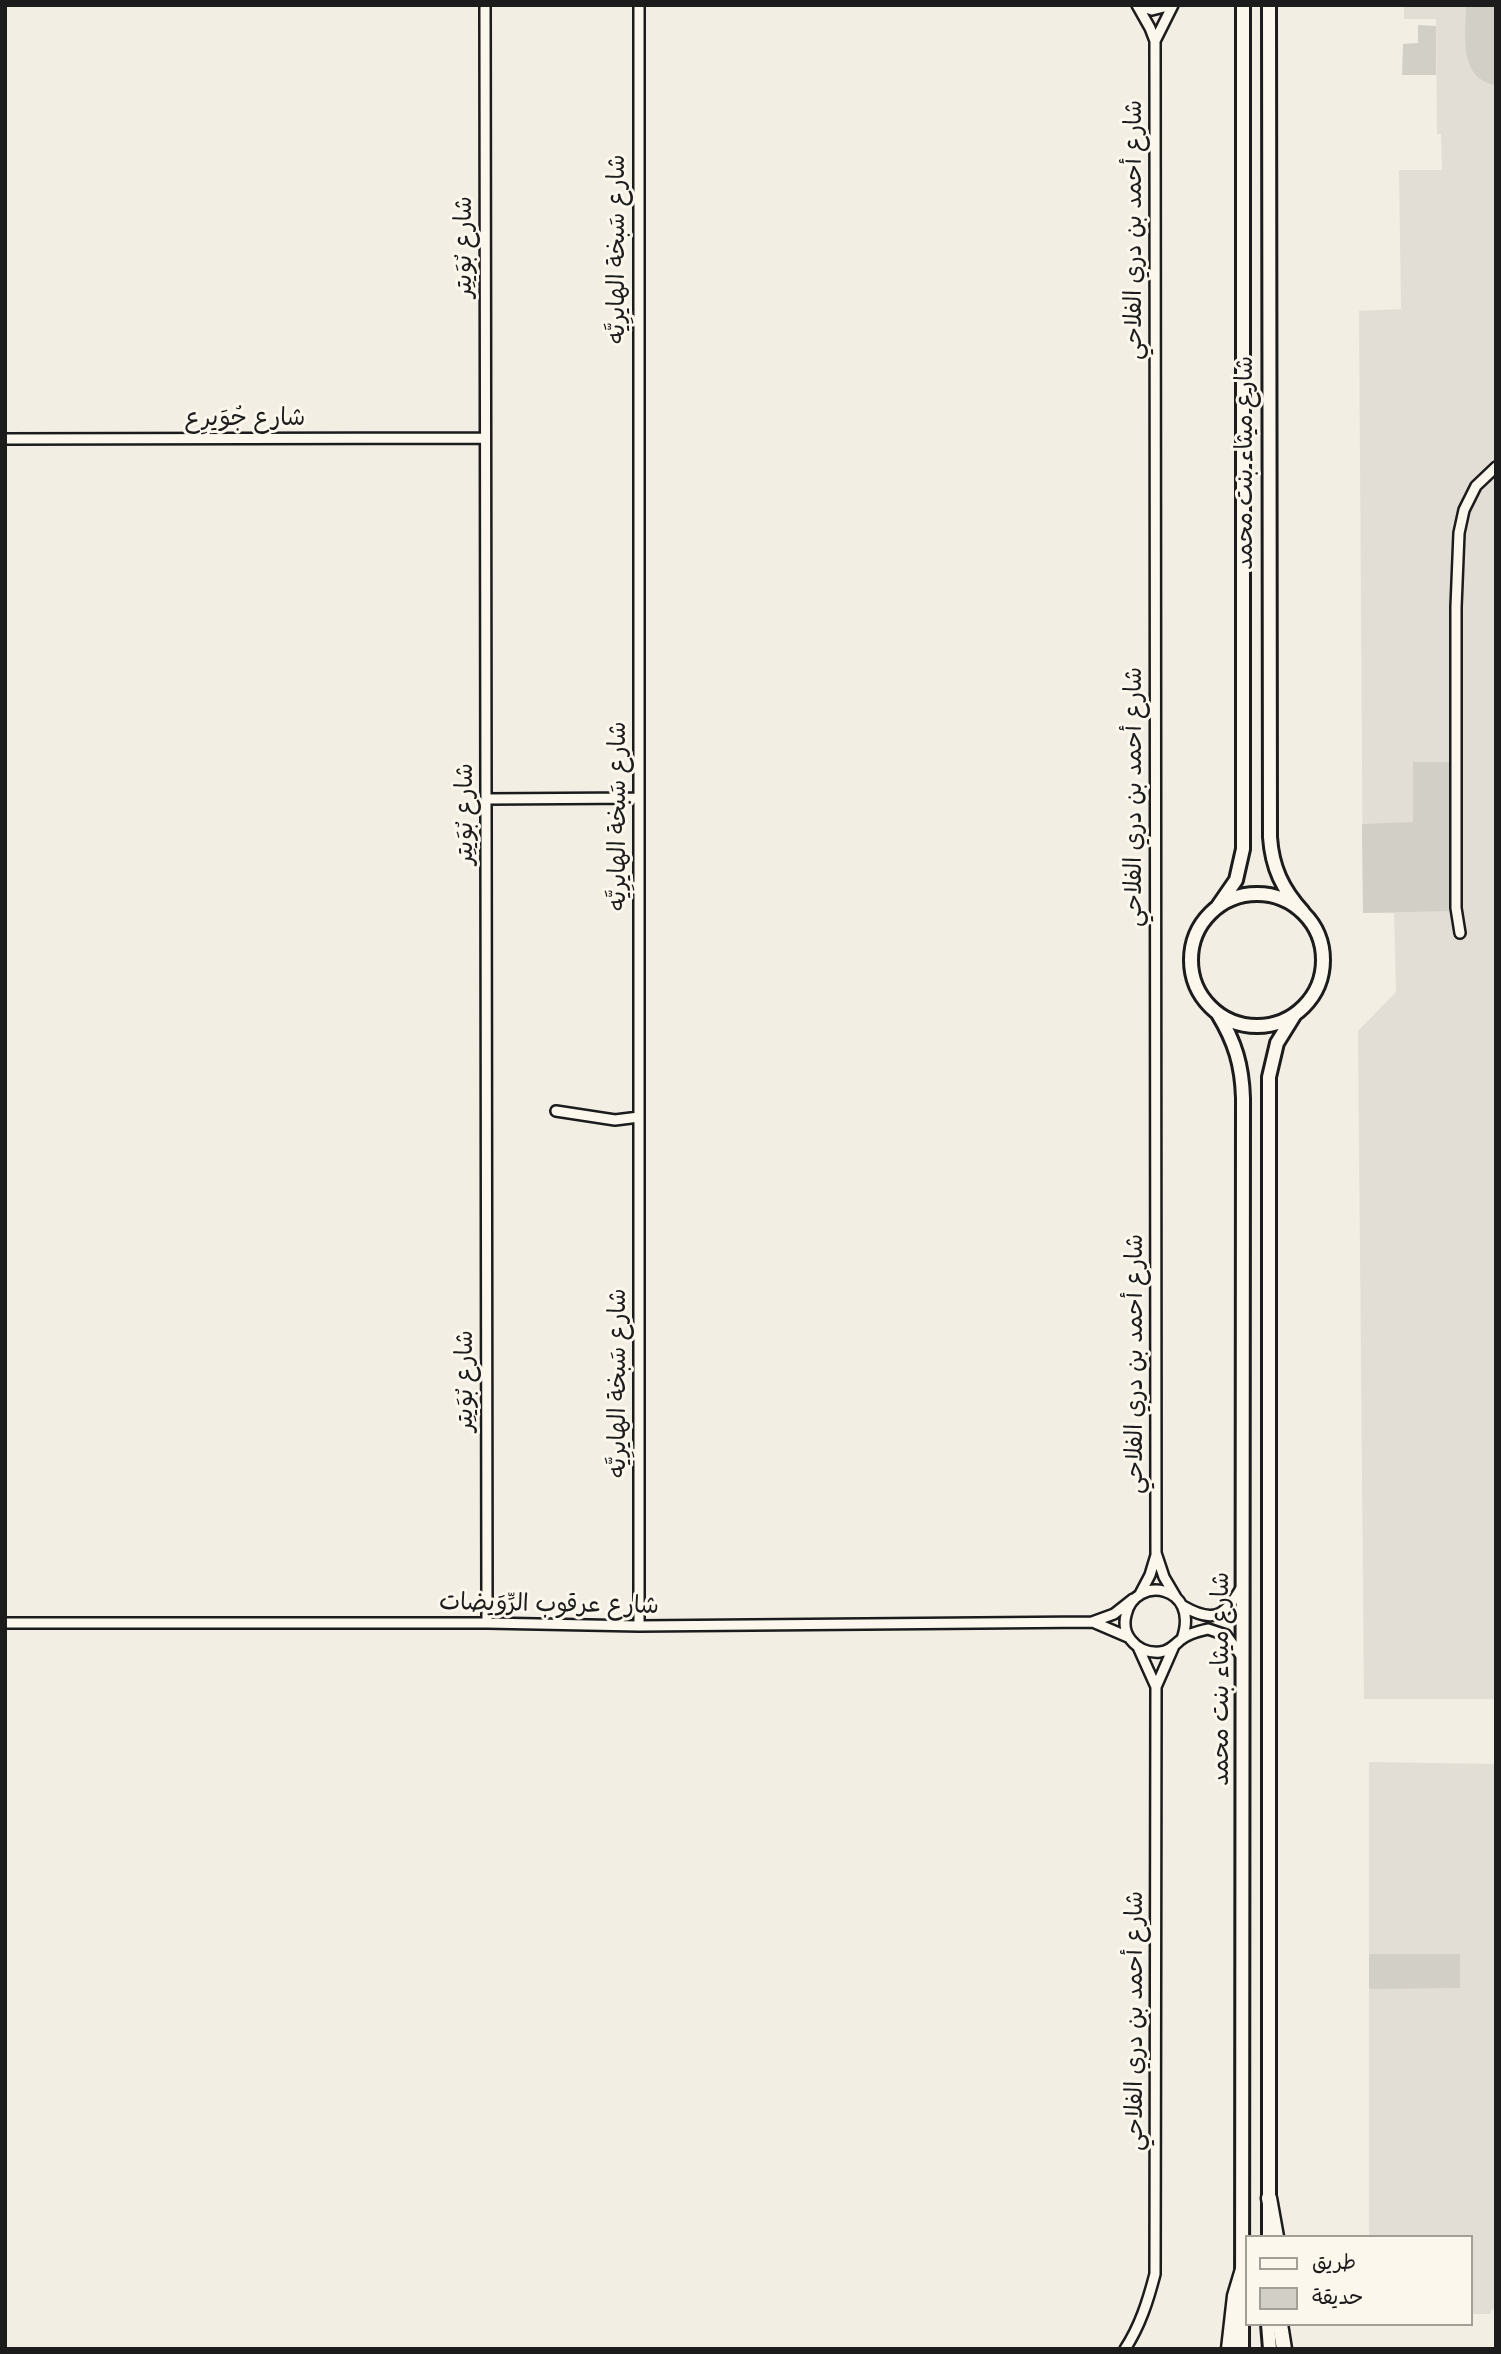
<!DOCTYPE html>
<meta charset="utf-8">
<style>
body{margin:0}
#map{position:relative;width:1501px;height:2354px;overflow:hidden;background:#f2eee4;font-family:Mynerve,"Playpen Sans Arabic",sans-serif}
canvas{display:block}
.frame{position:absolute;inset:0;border:7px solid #1c1c1c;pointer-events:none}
.legend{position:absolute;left:1245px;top:2235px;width:228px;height:91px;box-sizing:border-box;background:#fbf7ec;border:2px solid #a29f99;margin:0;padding:9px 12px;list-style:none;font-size:21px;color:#1c1c1c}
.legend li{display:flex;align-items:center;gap:14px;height:35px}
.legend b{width:35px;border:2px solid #a29f99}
</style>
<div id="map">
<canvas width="1501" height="2354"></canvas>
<div class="frame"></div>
<ul class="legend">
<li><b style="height:9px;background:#fbf7ec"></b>طريق</li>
<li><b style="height:19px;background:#d2cfc6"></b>حديقة</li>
</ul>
</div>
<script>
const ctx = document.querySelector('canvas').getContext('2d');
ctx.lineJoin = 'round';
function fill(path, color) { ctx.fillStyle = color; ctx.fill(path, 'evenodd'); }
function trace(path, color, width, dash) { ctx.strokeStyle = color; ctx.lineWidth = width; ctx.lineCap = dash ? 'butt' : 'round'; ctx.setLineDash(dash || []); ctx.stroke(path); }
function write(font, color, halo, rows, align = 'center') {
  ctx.font = font + ' Mynerve,"Playpen Sans Arabic",sans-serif'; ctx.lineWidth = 6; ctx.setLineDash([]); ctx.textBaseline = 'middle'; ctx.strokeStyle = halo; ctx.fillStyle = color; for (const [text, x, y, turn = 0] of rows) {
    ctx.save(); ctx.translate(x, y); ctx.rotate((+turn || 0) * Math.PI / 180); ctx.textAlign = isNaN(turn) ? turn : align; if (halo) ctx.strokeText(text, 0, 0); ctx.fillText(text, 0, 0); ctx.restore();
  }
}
fill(new Path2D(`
 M1404 5H1496V1699H1364L1358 1031 1396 992 1394 913H1363L1359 311 1401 309 1399 170H1442L1441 134H1437L1436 19H1404Z
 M1369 1762 1496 1764V2309L1491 2310V2314H1471V2237H1369Z`), '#e2ded5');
fill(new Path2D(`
 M1496 5V85C1458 79 1466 35 1466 6Z
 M1418 25 1436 26V75H1402L1403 44 1418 43Z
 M1413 762H1449V911L1363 913 1362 824 1413 822Z
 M1369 1954H1460V1988L1369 1989Z`), '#d2cfc6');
const street = new Path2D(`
 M485 5 487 1623
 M639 5V1626
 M1137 5 1150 28 1155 41 1156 1553 1164 1577 1177 1599
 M1138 5 1152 10 1172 5
 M1155 41 1173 5
 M5 439 485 438
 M486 799 639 798
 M1460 933 1456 908V607L1459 533 1464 510 1476 486 1496 467
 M556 1111 615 1120 639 1117
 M1140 1594 1150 1575 1156 1555
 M1183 1606C1216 1625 1225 1615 1243 1585
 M1093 1622 1128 1637
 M5 1623H487L639 1626 1092 1622 1114 1614 1133 1599
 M1182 1639C1201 1585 1135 1574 1126 1615 1124 1623 1125 1633 1131 1640 1138 1649 1149 1653 1160 1652 1170 1651 1175 1644 1183 1638 1190 1633 1200 1631 1208 1629L1226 1635 1242 1657
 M1138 1647 1156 1687
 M1125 2349C1140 2326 1148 2301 1155 2274L1156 1687 1174 1646`);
const secondary = new Path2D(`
 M1269 5 1270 837C1272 867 1282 889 1303 912
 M1191 960a66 66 0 1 1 132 0a66 66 0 1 1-132 0Z
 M1218 906 1236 880 1243 849V5
 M1218 1014C1235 1042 1242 1065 1243 1098L1242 2349
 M1269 2237V1077L1277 1043 1295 1014
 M1268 2324 1270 2349`);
const primary = new Path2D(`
 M1269 2198 1276 2237
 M1280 2324 1284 2349
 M1229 2349 1235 2296 1244 2266`);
trace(street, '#1c1c1c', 14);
trace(secondary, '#1c1c1c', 18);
trace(primary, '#1c1c1c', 19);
trace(street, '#fbf7ec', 9);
trace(secondary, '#fbf7ec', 12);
trace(primary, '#fbf7ec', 14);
write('24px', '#1c1c1c', '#fbf7ec', [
 ["شارع أحمد بن دري الفلاحي",1136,230,-90],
 ["شارع بُوَيتِر",466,247,-90],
 ["شارع سَبخة الهايرِيَّه",619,249,-90],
 ["شارع جُوَيرِع",245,420],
 ["شارع ميثاء بنت محمد",1247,463,-90],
 ["شارع أحمد بن دري الفلاحي",1136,797,-90],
 ["شارع بُوَيتِر",467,814,-90],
 ["شارع سَبخة الهايرِيَّه",620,816,-90],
 ["شارع أحمد بن دري الفلاحي",1137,1364,-90],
 ["شارع بُوَيتِر",467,1381,-90],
 ["شارع سَبخة الهايرِيَّه",620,1383,-90],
 ["شارع عرقوب الرِّوَيضات",549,1606,1],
 ["شارع ميثاء بنت محمد",1223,1679,-90],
 ["شارع أحمد بن دري الفلاحي",1137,2021,-90]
]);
</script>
